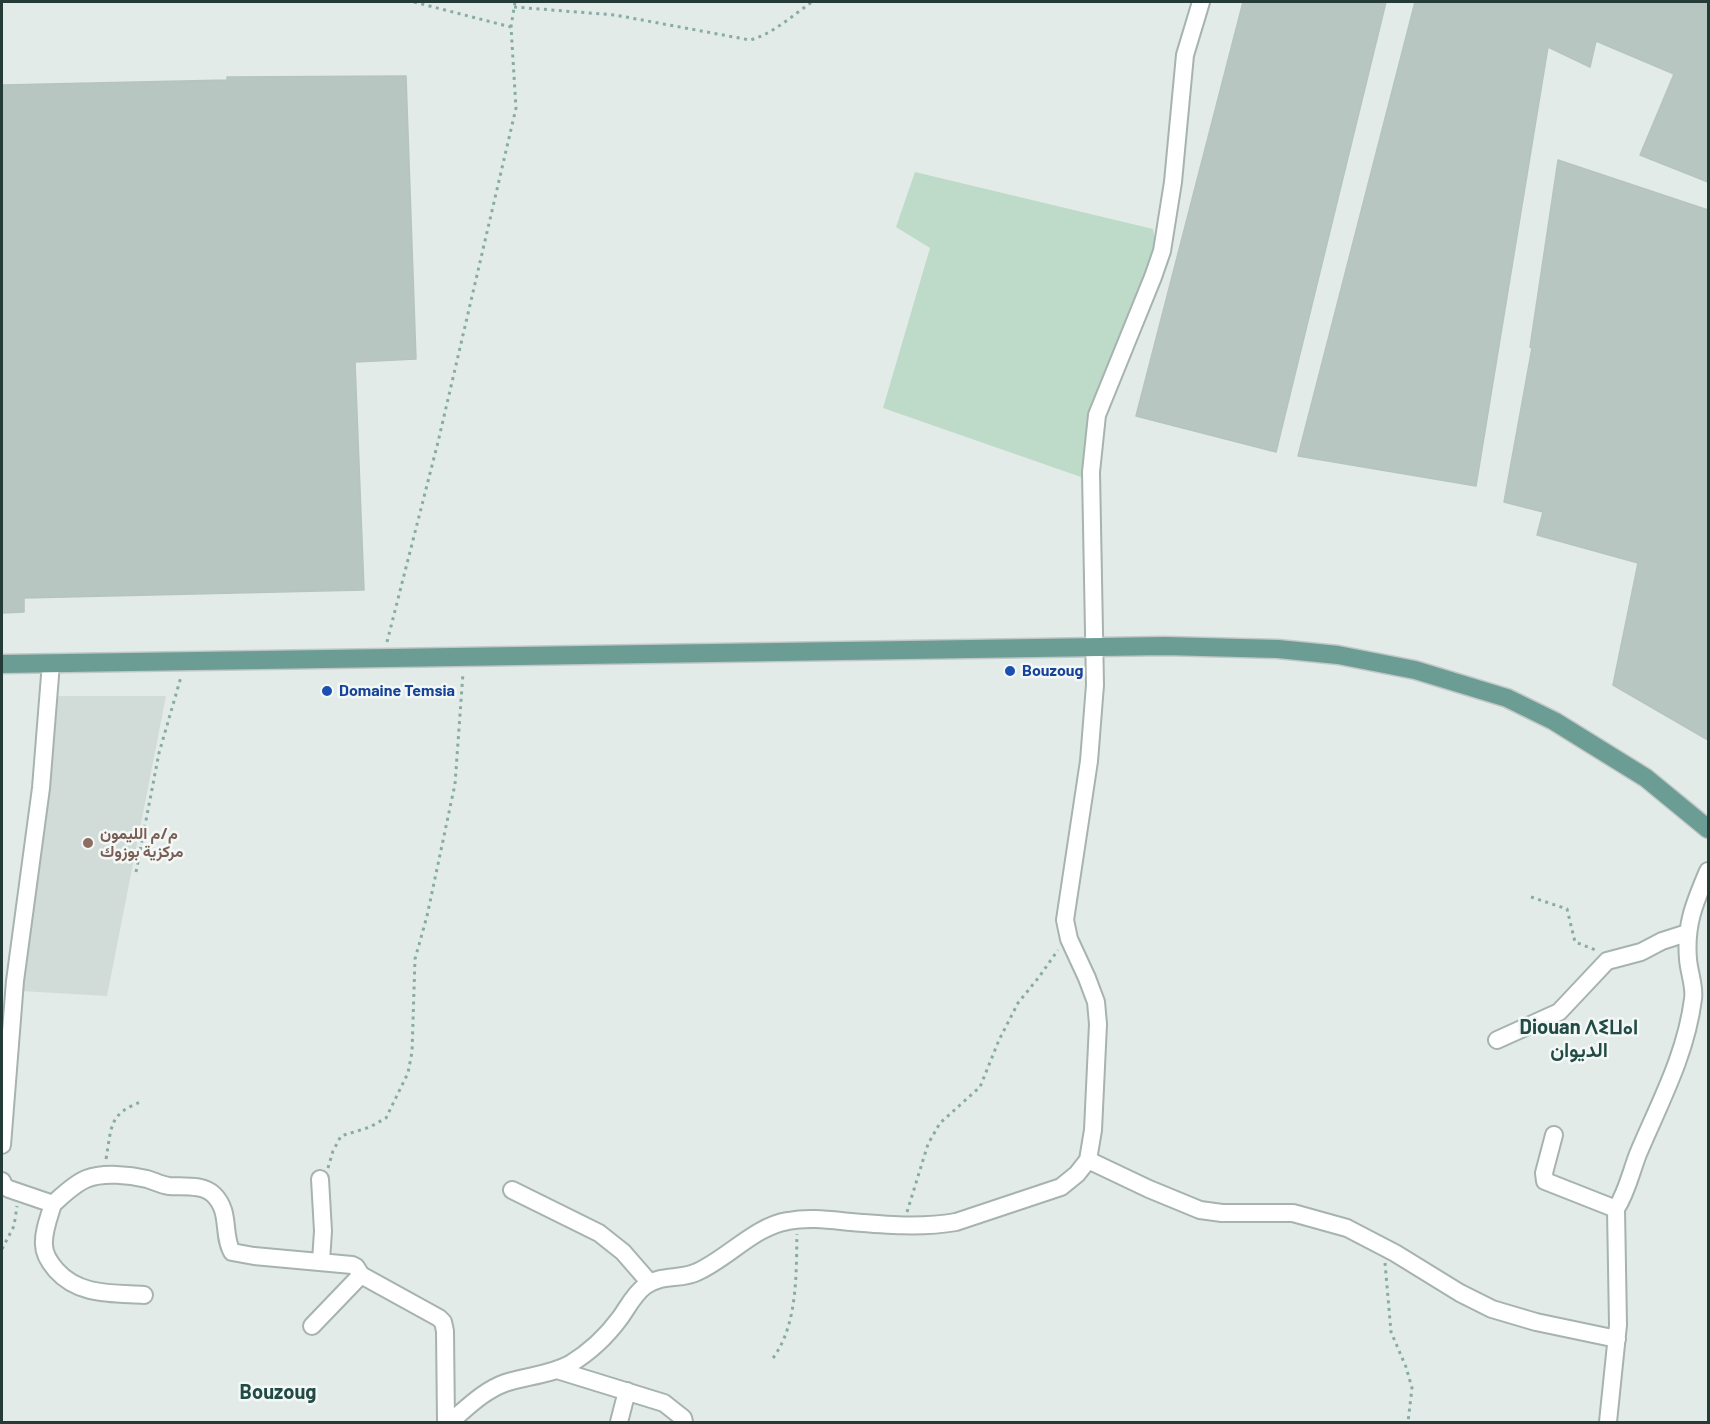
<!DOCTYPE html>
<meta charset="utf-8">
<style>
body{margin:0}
#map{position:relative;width:1710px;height:1424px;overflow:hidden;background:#e3ebe8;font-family:Barlow,sans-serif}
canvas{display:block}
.frame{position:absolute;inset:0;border:3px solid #243b37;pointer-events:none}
</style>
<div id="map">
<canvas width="1710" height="1424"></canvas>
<div class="frame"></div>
</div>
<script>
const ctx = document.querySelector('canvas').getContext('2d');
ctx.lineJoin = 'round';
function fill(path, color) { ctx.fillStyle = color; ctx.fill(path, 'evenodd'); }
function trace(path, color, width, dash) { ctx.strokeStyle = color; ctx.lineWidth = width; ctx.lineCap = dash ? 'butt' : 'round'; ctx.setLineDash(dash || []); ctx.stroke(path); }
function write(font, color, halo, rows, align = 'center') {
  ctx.font = font + ' Barlow,Vazirmatn,"Noto Sans Tifinagh",sans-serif'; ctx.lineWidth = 5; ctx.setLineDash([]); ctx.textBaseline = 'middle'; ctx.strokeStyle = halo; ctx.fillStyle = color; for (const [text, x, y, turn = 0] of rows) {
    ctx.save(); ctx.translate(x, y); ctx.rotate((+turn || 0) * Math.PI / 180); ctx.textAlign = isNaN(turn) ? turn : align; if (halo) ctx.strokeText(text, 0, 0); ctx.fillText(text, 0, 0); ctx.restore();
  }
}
fill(new Path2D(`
 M55 696H166L107 996 21 991Z`), '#d1dbd7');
fill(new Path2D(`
 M915 172 1153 229 1157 249 1103 389 1081 477 883 408 930 248 896 227Z`), '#bedac8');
const building = new Path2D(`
 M1243 2H1386L1276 452 1136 416Z
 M1415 2H1708V182L1640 155 1674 74 1596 41 1590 67 1548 47 1476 486 1298 456Z
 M406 76 416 359 355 362 364 590 24 598V612L2 613V85L227 80V77Z
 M1558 160 1708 210V740L1613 685 1638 563 1537 535 1543 512 1504 502 1532 348 1530 347Z`);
fill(building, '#b8c6c1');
trace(building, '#b6c4c0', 1.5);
const minor = new Path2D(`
 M1497 1040 1559 1012 1607 961 1641 952 1662 941 1687 933
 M1554 1135 1544 1173 1545 1181 1616 1209
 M2 1145 15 981 41 788 51 663
 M1088 1160 1149 1189 1200 1210 1222 1213H1293L1347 1228 1395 1253 1460 1293 1492 1309 1536 1322 1617 1339
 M320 1179 323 1231 321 1261
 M2 1181 4 1186 9 1189 53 1204C49 1217 43 1232 44 1245 44 1255 50 1263 56 1270 79 1296 112 1293 144 1295
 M512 1190 599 1233 623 1252 650 1283
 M53 1204C63 1195 74 1184 86 1179 103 1172 130 1175 147 1179 154 1181 161 1185 169 1186 183 1187 203 1184 214 1195 231 1212 222 1235 232 1252L254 1256 352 1265 356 1267 361 1275
 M312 1326 361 1275 439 1318 443 1322 445 1331 446 1422
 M557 1370 664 1403 683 1418 684 1422
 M450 1422C467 1408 483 1391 505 1383 526 1376 550 1375 570 1364 590 1352 606 1337 620 1318 628 1307 634 1294 645 1286 660 1274 681 1280 697 1272 727 1259 755 1226 788 1221 809 1217 830 1220 851 1222 885 1225 922 1228 956 1222L1061 1187 1077 1174 1088 1160 1093 1130 1098 1024 1096 1002 1087 978 1069 939 1065 920 1089 761 1095 685 1091 472 1097 415 1153 277 1162 251 1173 182 1185 55 1201 2
 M619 1422 627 1391
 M1608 1422 1618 1325 1616 1209C1627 1192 1631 1172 1638 1154 1659 1104 1686 1055 1693 999 1695 986 1689 973 1688 959 1685 924 1695 902 1708 871`);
const major = new Path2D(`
 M2 664 1165 646 1278 649 1338 655 1415 670 1507 698 1554 721 1646 778 1708 829`);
trace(minor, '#a6b3af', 20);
trace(major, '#c2c8c7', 21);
trace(new Path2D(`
 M414 2 511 27
 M514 7 615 15 750 40C773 34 793 15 812 2
 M387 642 438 442 516 108 511 27 515 2
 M136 872 159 753 181 677
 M1531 897 1567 909 1575 942 1598 951
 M106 1159C112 1126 108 1114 143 1101
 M328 1168 333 1151 341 1136 370 1127 386 1118 408 1073 412 1052 415 959 427 916 455 784 463 673
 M907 1212 928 1144 940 1123 980 1087 999 1040 1018 1003 1039 977 1058 950
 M2 1249 14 1226 17 1206
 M1385 1263 1391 1332 1406 1367 1412 1388 1408 1422
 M773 1358C798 1324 796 1274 797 1234`), '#86aca4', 3, [3, 4.5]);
trace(minor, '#fff', 16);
trace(major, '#6b9d95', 18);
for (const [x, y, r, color] of [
 [1010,671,6,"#1a4fb4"],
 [327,691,6,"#1a4fb4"],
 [88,843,6,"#8d6e63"]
]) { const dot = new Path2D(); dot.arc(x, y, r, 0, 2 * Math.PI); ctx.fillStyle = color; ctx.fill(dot); trace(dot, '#f3f8f6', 2); }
write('bold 16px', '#164399', '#f3f8f6', [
 ["Bouzoug",1022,671],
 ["Domaine Temsia",339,691]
], 'left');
write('bold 16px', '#785e54', '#f3f8f6', [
 ["م/م الليمون",100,834],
 ["مركزية بوزوك",100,852]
], 'left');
write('bold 20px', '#224b45', '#f3f8f6', [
 ["Diouan ⴷⵉⵡⴰⵏ",1579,1027],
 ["الديوان",1579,1050],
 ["Bouzoug",278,1392]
]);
</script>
